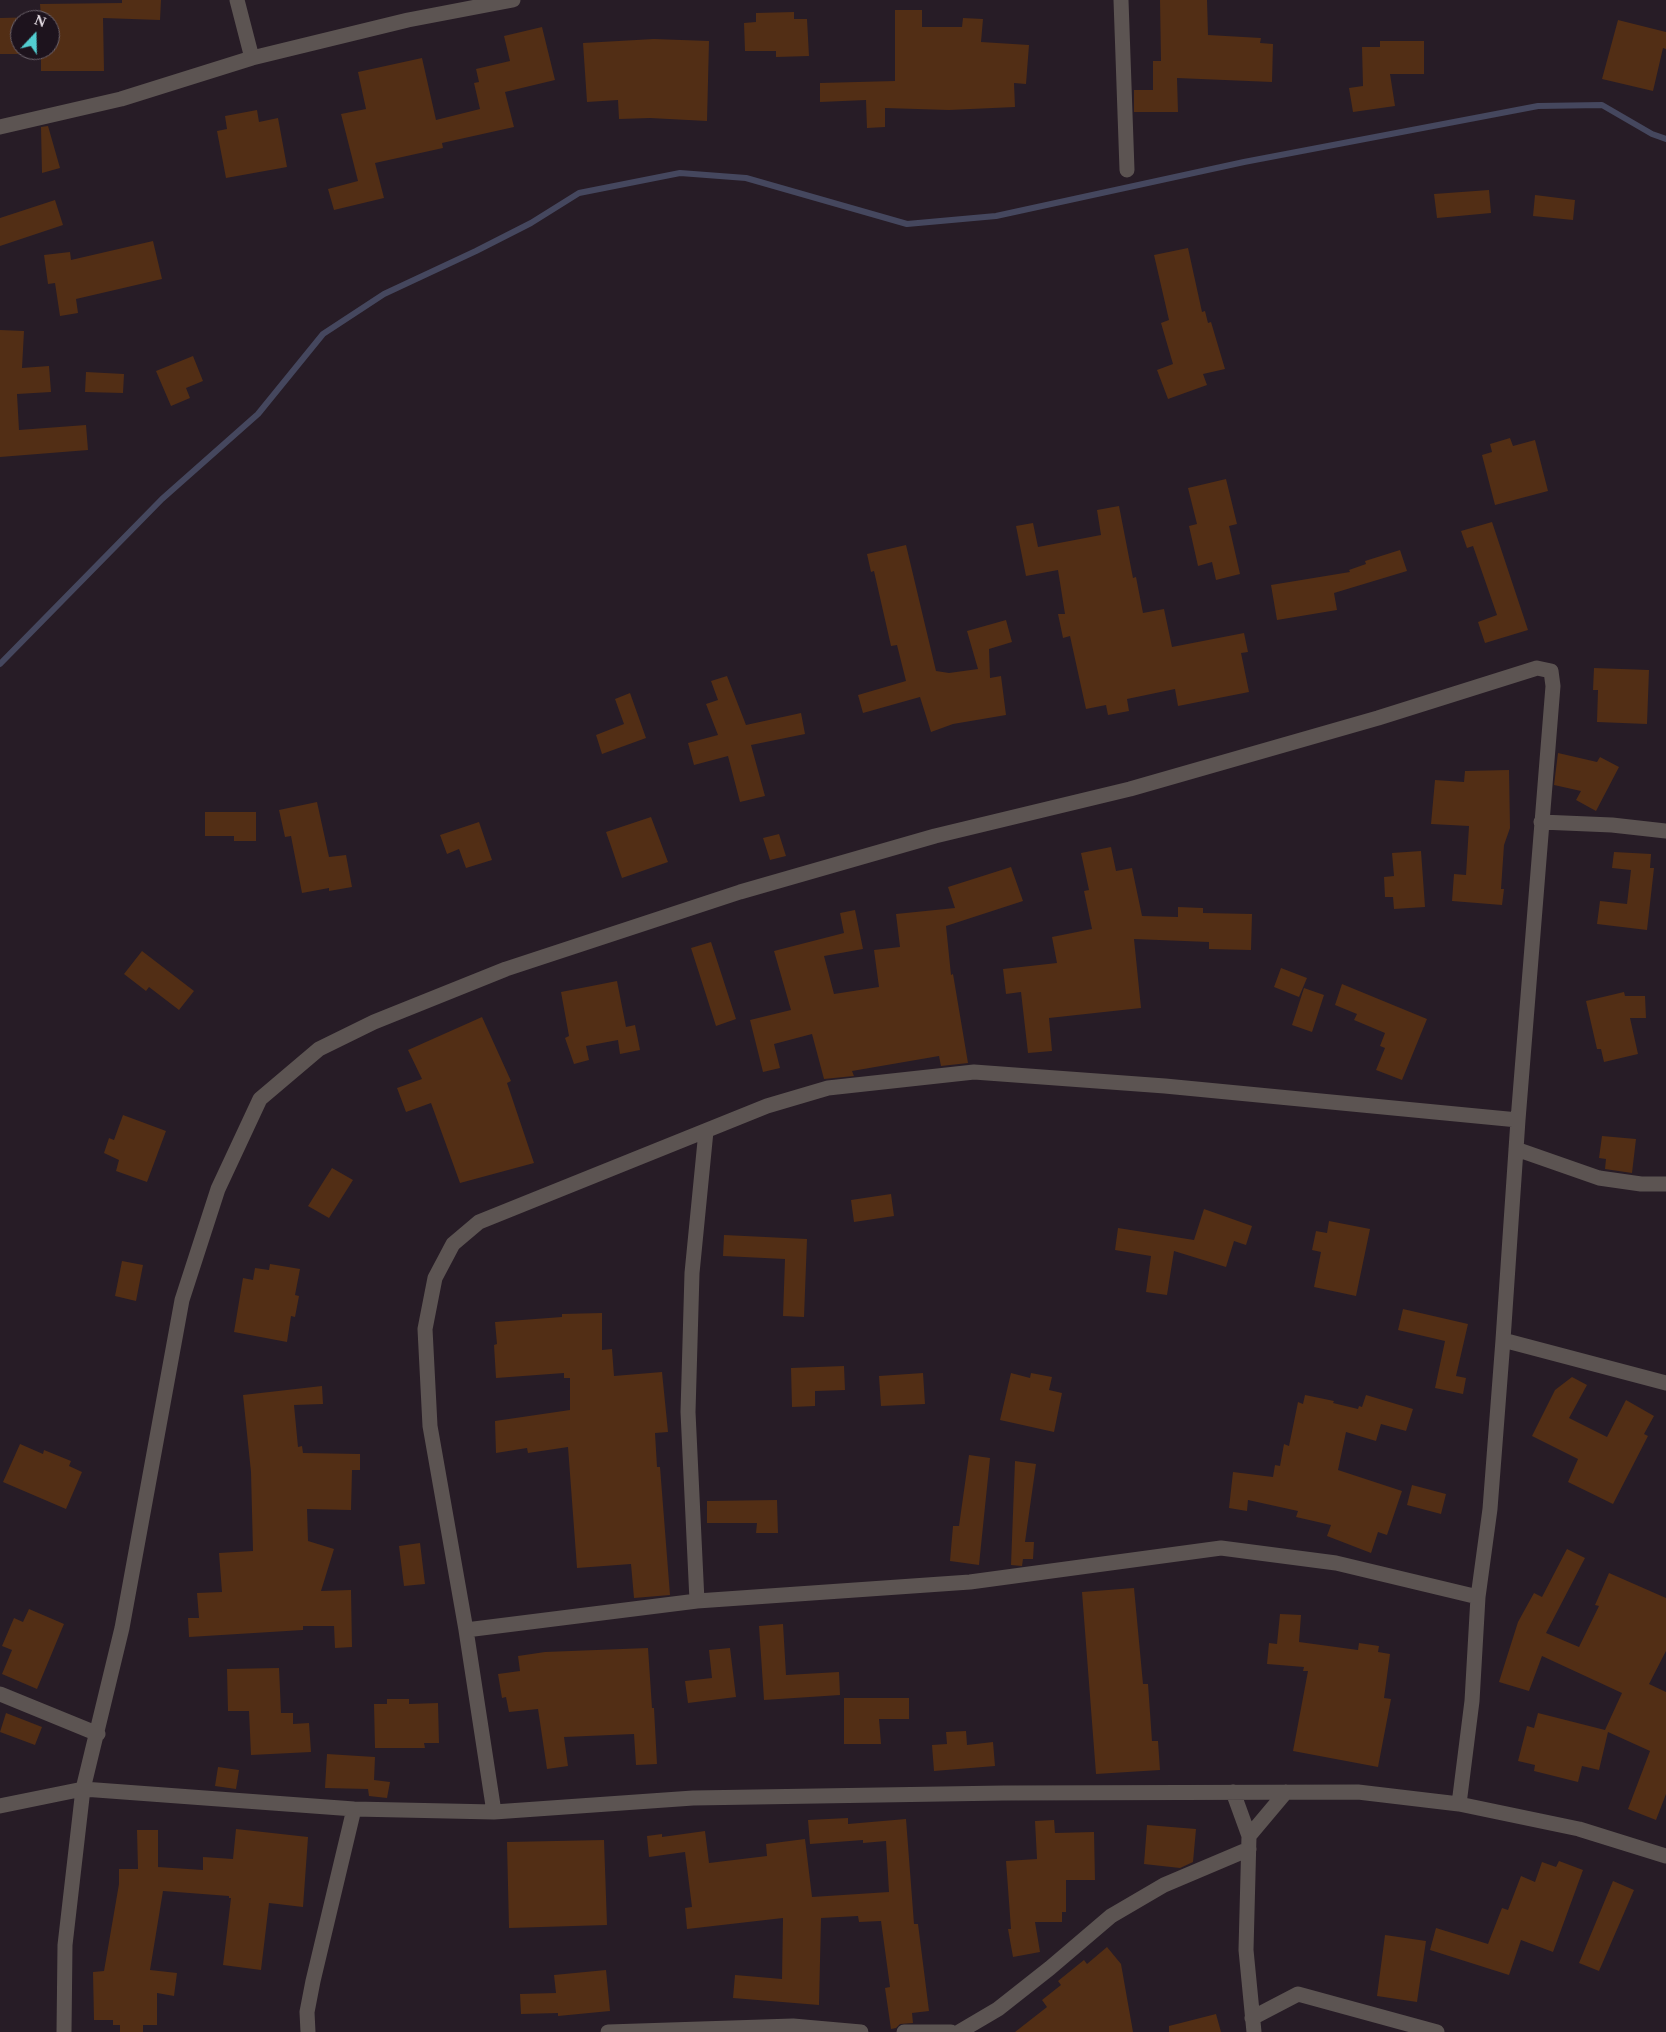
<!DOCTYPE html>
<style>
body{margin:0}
#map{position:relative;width:1666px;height:2032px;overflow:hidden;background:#271c26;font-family:Spectral,serif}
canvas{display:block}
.north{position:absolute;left:10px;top:10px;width:50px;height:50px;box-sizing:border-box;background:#1d131d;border:1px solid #6d646d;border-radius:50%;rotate:21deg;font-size:14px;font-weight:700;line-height:20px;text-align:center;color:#e6dee5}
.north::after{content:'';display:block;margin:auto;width:18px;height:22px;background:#52cdd0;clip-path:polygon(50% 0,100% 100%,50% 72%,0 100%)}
</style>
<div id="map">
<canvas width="1666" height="2032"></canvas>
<div class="north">N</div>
</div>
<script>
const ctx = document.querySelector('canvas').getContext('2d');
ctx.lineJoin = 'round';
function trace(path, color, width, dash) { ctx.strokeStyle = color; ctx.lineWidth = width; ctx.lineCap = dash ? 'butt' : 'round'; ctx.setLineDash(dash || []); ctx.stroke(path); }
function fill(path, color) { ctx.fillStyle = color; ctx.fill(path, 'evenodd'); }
trace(new Path2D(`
 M0 664 162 499 258 414 323 334 384 294 476 251 531 223 579 193 680 173 746 178 907 224 996 216 1244 162 1538 106 1602 105 1652 134 1666 139`), '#45475e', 6);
fill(new Path2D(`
 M122 0H161L160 20 103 18 104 71H41V54H0V18L41 17 40 4 122 3ZM20 20H50V50H20Z
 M1160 0H1207L1208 35 1261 38 1260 43 1273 44 1272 82 1177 78 1178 112H1134V90H1153V61H1161Z
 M895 10H922V27H962L963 18 983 19 981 42 1029 45 1026 84 1014 83 1015 107 949 110 885 108V127L867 128 866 100 820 102V83L895 81Z
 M794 12V19H807L809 56 776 57V51H745L744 23 756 22V13Z
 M1618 20 1666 32V49L1663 48 1653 91 1602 79Z
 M542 27 555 80 505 92 514 127 442 143 443 148 375 163 384 198 334 210 328 189 358 181 341 114 366 109 358 72 422 58 436 120 480 109 474 83 479 82 476 69 510 61 504 36Z
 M654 39 709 41 707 121 650 118 619 119 618 100 587 102 583 43Z
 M1380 41H1424V74H1390L1395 106 1353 112 1349 88 1363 86 1362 47H1380Z
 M257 110 259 122 278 118 287 167 226 178 217 131 227 129 225 116Z
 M48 126 60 168 42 173 41 127Z
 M1489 190 1491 213 1437 218 1434 194Z
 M1535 195 1575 200 1573 220 1533 216Z
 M55 200 63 225 0 246V218Z
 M153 241 162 279 76 299 78 313 60 316 55 283 48 284 44 255 70 252 71 260Z
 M1188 248 1202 312 1205 311 1208 323 1211 322 1225 369 1203 374 1207 385 1168 399 1157 370 1173 364 1161 323 1169 320 1154 255Z
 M0 330 24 331 22 368 49 366 51 392 17 394 19 430 86 425 88 450 0 457Z
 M193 356 203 381 186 388 190 398 171 406 156 371Z
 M86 372 124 374 123 393 85 392Z
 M1510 438 1513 446 1535 440 1548 491 1495 505 1482 455 1492 452 1490 444Z
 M1226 479 1237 524 1229 526 1240 574 1216 580 1212 562 1198 566 1189 526 1197 524 1188 488Z
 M1119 506 1133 578 1136 577 1143 613 1164 609 1172 647 1244 633 1248 652 1241 653 1249 692 1178 706 1175 689 1127 699 1129 711 1108 715 1106 705 1086 709 1070 636 1063 638 1058 614H1065L1058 570 1026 576 1016 526 1033 523 1038 547 1101 535 1097 510Z
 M1492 522 1528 630 1485 643 1478 622 1497 615 1473 546 1467 548 1461 531Z
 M906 545 936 671 949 673 978 669 967 631 1006 620 1012 642 989 649 990 678 1001 676 1006 715 953 724 931 732 920 697 863 713 858 695 906 681 897 645 891 646 874 571 871 572 867 554Z
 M1400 550 1407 571 1334 593 1337 610 1277 620 1271 585 1350 572 1349 570 1366 564 1365 561Z
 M1594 668 1649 670 1647 724 1597 722 1598 690H1593Z
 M727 676 746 725 801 713 805 734 751 745 765 796 740 802 728 756 694 765 688 743 718 735 706 704 718 700 711 681Z
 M630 693 646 738 602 754 596 735 624 724 615 699Z
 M1558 753 1597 762 1600 757 1619 767 1596 811 1576 800 1581 791 1554 785Z
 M1509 770 1510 828 1504 845 1501 889H1504L1502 905 1452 901 1454 874 1466 875 1469 826 1431 824 1435 780 1464 782 1465 771Z
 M317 802 329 857 346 855 352 887 329 891V888L302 893 291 836 285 837 279 810Z
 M205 812H256V841H234V836H205Z
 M651 817 668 862 622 878 606 832Z
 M479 822 492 860 466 868 459 849 447 854 440 835Z
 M779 834 786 856 770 860 763 838Z
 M1111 847 1116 871 1132 868 1142 916 1178 917V907L1203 908V913L1252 914 1251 950 1209 949V942L1134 939 1141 1008 1049 1018 1052 1051 1028 1053 1021 992 1006 994 1003 969 1057 963 1052 937 1092 929 1084 891 1089 890 1081 853Z
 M1421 851 1425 907 1394 909 1393 897H1385L1384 877 1394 876 1392 853Z
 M1614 852 1651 854 1650 868H1654L1647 930 1597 924 1600 901 1627 904 1631 870 1612 868Z
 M1011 867 1023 901 946 926 951 975 953 974 968 1063 941 1066 939 1056 852 1071 854 1076 824 1079 812 1034 774 1044 780 1068 763 1072 750 1020 791 1010 774 951 844 933 840 913 855 910 863 949 824 956 834 994 879 987 874 950 900 947 896 914 955 908 948 887Z
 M711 942 736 1019 716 1026 691 948Z
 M142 951 194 991 179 1010 149 987 146 991 124 974Z
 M1281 968 1307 978 1299 997 1274 987Z
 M617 981 626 1027 635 1025 640 1050 620 1054 618 1040 586 1046 589 1060 574 1064 565 1038 569 1036 561 992Z
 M1342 984 1427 1019 1402 1080 1376 1070 1385 1048 1380 1046 1385 1033 1354 1020 1357 1014 1335 1005Z
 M1304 988 1324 995 1312 1032 1292 1025Z
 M1624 992 1625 996H1645L1646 1018H1630L1638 1054 1604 1062 1601 1049H1597L1586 1001Z
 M482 1017 511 1081 507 1083 534 1163 460 1183 431 1103 406 1112 397 1088 422 1079 408 1050Z
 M123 1115 166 1131 147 1182 116 1171 119 1160 104 1153 109 1138 114 1140Z
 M1602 1136 1636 1139 1632 1173 1605 1169 1606 1159 1599 1158Z
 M332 1168 353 1180 329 1218 308 1206Z
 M891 1194 894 1216 854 1222 851 1200Z
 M1204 1209 1252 1226 1246 1245 1234 1241 1226 1267 1174 1251 1167 1295 1146 1292 1151 1256 1115 1250 1118 1228 1194 1240Z
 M1329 1221 1370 1229 1356 1296 1314 1287 1321 1252 1312 1250 1316 1231 1327 1233Z
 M724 1235 807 1239 804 1317 783 1316 785 1259 723 1256Z
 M122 1261 143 1265 136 1301 115 1296Z
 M270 1264 300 1269 295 1295 299 1296 295 1317 291 1316 287 1342 234 1332 243 1278 253 1280 255 1268 269 1270Z
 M1403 1309 1468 1324 1456 1376 1466 1378 1463 1394 1435 1388 1445 1341 1398 1330Z
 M602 1313V1350L612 1349 614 1376 662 1372 668 1432 655 1433 657 1467H660L670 1595 634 1598 631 1564 577 1568 568 1447 528 1453 527 1448 496 1453 495 1421 570 1410V1378H564V1373L496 1378 494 1345 497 1344 495 1322 562 1317V1314Z
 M844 1366 845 1390 815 1391V1406L792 1407 791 1368Z
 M923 1373 925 1404 881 1406 879 1376Z
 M1011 1373 1030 1378 1031 1373 1052 1377 1049 1390 1062 1393 1054 1432 1000 1420Z
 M1572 1377 1587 1385 1569 1418 1607 1437 1626 1400 1654 1416 1644 1434 1648 1436 1613 1504 1568 1482 1578 1459 1532 1436 1555 1390Z
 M322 1386 323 1404 294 1405 298 1447 302 1446 303 1453 360 1454V1470H352L351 1510 307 1509 308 1541 334 1549 321 1591 351 1590 352 1647 335 1648 334 1626H303V1630L189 1637 188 1618H199L197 1593 222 1592 219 1553 253 1551 251 1472 243 1395Z
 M1305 1395 1334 1401 1333 1403 1358 1409 1359 1406 1362 1407 1366 1395 1413 1409 1406 1431 1381 1424 1376 1441 1346 1432 1338 1470 1402 1491 1387 1535 1378 1532 1371 1553 1327 1536 1331 1525 1296 1517 1298 1511 1248 1500 1247 1511 1229 1508 1233 1472 1273 1477 1275 1465 1280 1466 1284 1444 1289 1446 1298 1402 1303 1404Z
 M20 1444 43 1454 44 1450 71 1461 69 1466 82 1472 66 1509 3 1482Z
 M969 1455 990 1458 979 1565 950 1561 953 1526H959Z
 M1015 1461 1036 1464 1025 1542H1034L1033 1559H1023L1022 1566 1011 1565Z
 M1412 1485 1446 1494 1441 1514 1407 1505Z
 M777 1500 778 1533H756L757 1523H707V1501Z
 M420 1543 425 1584 404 1586 399 1546Z
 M1567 1549 1585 1558 1546 1633 1579 1647 1599 1606 1595 1605 1609 1573 1666 1598V1651L1649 1684 1666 1692V1794L1656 1820 1628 1809 1650 1751 1608 1732 1599 1770 1582 1766 1578 1782 1534 1771 1535 1765 1518 1761 1527 1726 1534 1728 1538 1713 1605 1730 1622 1693 1542 1656 1529 1691 1499 1682 1518 1622 1534 1593 1542 1597Z
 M1134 1588 1143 1684H1148L1152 1741H1158L1160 1770 1096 1774 1082 1592Z
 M29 1609 64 1624 37 1689 2 1674 12 1650 2 1646 14 1618 23 1622Z
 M1280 1614 1301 1615 1299 1642 1358 1650 1359 1643 1379 1646 1378 1652 1390 1654 1384 1698 1391 1699 1378 1767 1293 1751 1308 1671H1303L1304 1667 1267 1664 1269 1643 1277 1644Z
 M783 1624 786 1675 839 1672 840 1695 764 1700 759 1626Z
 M648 1648 652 1708H654L657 1764 636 1765 634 1734 564 1737 568 1766 547 1769 538 1709 509 1712 506 1697 502 1698 498 1674 520 1671 518 1656 545 1652Z
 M730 1648 736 1697 688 1703 685 1681 712 1678 709 1650Z
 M279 1668 281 1713H293V1724L309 1723 311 1752 251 1755 249 1711H228L227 1669Z
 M844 1698H909V1719H879L881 1744H844Z
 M387 1699H409V1704L438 1703 439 1743H424L425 1748H375L374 1704H387Z
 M6 1713 42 1727 35 1745 0 1732Z
 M966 1731 967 1745 993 1742 995 1766 934 1771 932 1745 947 1744 946 1732Z
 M327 1754 375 1757 374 1780 390 1782 387 1798 369 1796 368 1789 325 1788Z
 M218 1767 239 1770 236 1789 215 1786Z
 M848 1818V1824L906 1819 914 1924H918L929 2011 912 2013 913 2023 900 2024 896 2028 891 2029 885 1988 890 1987 881 1921 859 1922 858 1916 821 1918 819 2005 733 1998 735 1975 782 1979 783 1918 687 1929 685 1908 692 1907 685 1852 649 1857 647 1836 662 1834V1837L705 1831 709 1863 767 1856 766 1844 805 1839 812 1897 889 1892 886 1841 863 1843V1840L810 1844 808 1820Z
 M1054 1820 1055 1833 1094 1832 1095 1880H1066V1912H1062V1922H1035L1040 1952 1013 1957 1008 1929H1011L1006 1861 1037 1859 1035 1821Z
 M1147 1825 1196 1829 1193 1862 1180 1868 1144 1864Z
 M236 1829 308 1837 303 1907 269 1903 261 1970 223 1965 231 1898H229V1896L163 1891 150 1970 177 1973 174 1996 157 1993V2025H143V2032H120V2025H113V2020H94L93 1972 104 1971 119 1884V1869H138L137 1830H158V1867L203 1870V1857L233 1859Z
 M604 1840 607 1925 509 1928 507 1842Z
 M1559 1861 1583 1870 1553 1952 1521 1940 1509 1975 1430 1950 1436 1928 1488 1944 1502 1908 1508 1910 1521 1876 1535 1882 1542 1862 1556 1867Z
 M1613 1881 1634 1890 1599 1971 1579 1963Z
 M1385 1935 1426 1941 1417 2002 1377 1996Z
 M1107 1947 1121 1964 1133 2032H1015L1047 2007 1042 2000 1061 1985 1058 1981 1084 1960 1087 1964Z
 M606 1970 610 2011 558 2016V2013L521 2014 520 1994 556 1993 554 1975Z
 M1216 2014 1221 2032H1169V2026Z`), '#522e15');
trace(new Path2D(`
 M237 0 252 58
 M1121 0 1127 170
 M0 127 121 99 252 58 408 20 513 0
 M1541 822 1612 825 1666 831
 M1516 1149 1599 1178 1641 1184H1666
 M1503 1340 1666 1383
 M697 1601 688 1412 692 1273 706 1131
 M466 1630 430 1426 425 1329 435 1278 453 1244 479 1222 767 1106 828 1088 974 1072 1165 1086 1518 1120
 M0 1694 98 1734
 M1233 1792 1249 1836 1246 1950 1254 2032
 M0 1806 83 1789 354 1809 494 1812 693 1798 1004 1793 1358 1792 1459 1804 1579 1829 1666 1856
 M494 1812 466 1630 697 1601 970 1582 1221 1548 1336 1563 1478 1597
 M1249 1836 1286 1792
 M1252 2018 1298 1994 1437 2032
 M64 2032 65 1945 83 1789 122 1628 182 1300 218 1189 260 1099 319 1049 374 1022 506 969 740 892 935 836 1130 789 1378 718 1537 668 1551 671 1553 686 1518 1120 1503 1340 1490 1509 1478 1597 1472 1701 1459 1804
 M308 2032 307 2012 313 1981 354 1809
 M608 2032 793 2026 861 2032
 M904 2032H951
 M959 2032 998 2009 1050 1968 1111 1916 1164 1885 1249 1849`), '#5c5452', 15);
</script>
